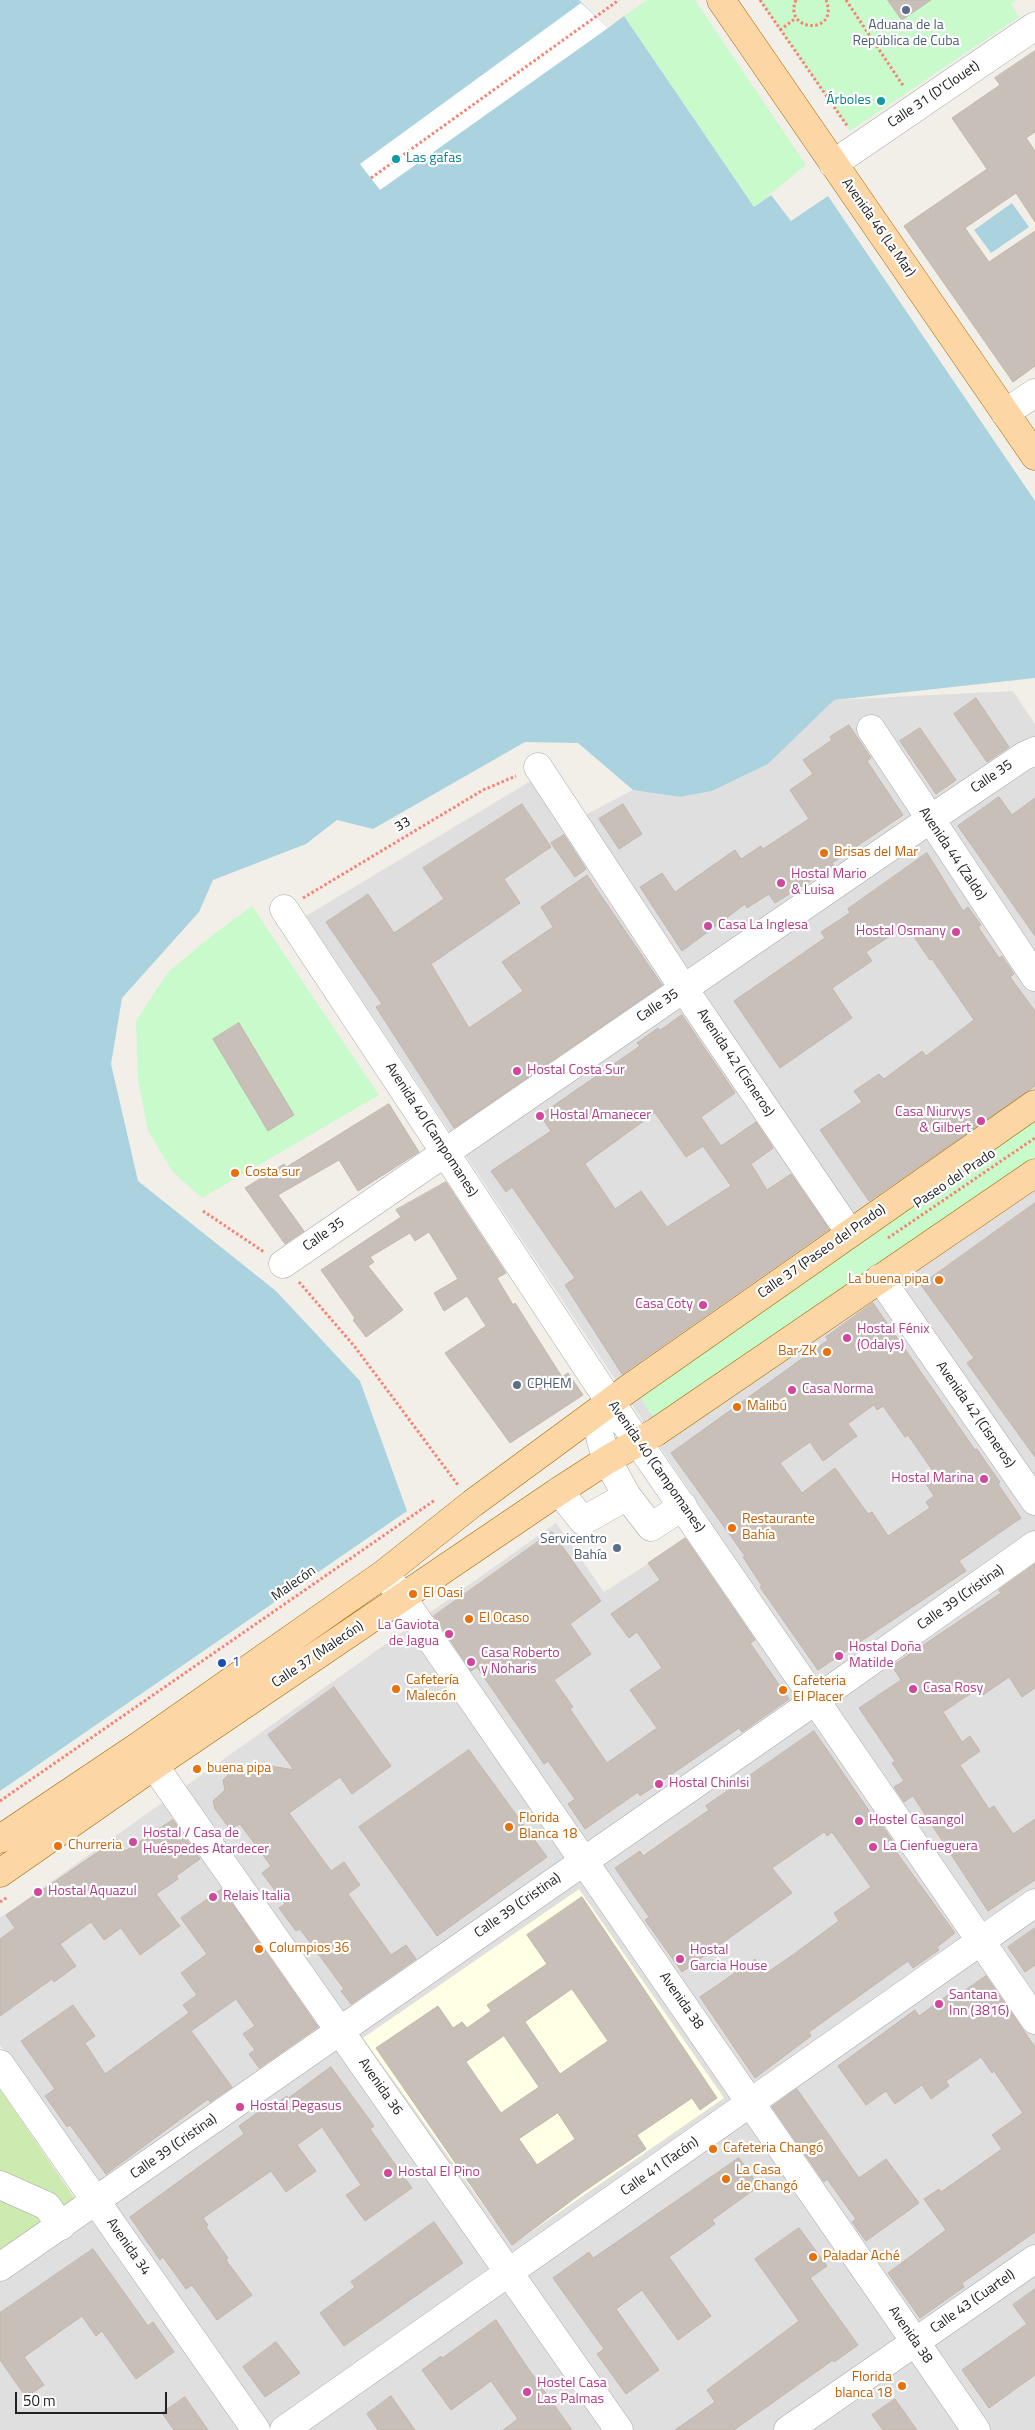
<!DOCTYPE html>
<meta charset="utf-8">
<style>
body{margin:0}
#map{position:relative;width:1035px;height:2430px;overflow:hidden;background:#f2efe9;font-family:"Titillium Web",sans-serif}
canvas{display:block}
.scale{position:absolute;left:15px;top:2392px;width:152px;height:22px;box-sizing:border-box;border:2px solid #222;border-top:0;padding-left:6px;font-size:15px;line-height:18px;white-space:nowrap;color:#222;-webkit-text-stroke:4px #fff;paint-order:stroke}
</style>
<div id="map">
<canvas width="1035" height="2430"></canvas>
<div class="scale">50 m</div>
</div>
<script>
const ctx = document.querySelector('canvas').getContext('2d');
ctx.lineJoin = 'round';
function fill(path, color) { ctx.fillStyle = color; ctx.fill(path, 'evenodd'); }
function trace(path, color, width, dash) { ctx.strokeStyle = color; ctx.lineWidth = width; ctx.lineCap = dash ? 'butt' : 'round'; ctx.setLineDash(dash || []); ctx.stroke(path); }
function write(font, color, halo, rows, align = 'center') {
  ctx.font = font + ' "Titillium Web",sans-serif'; ctx.lineWidth = 4.5; ctx.setLineDash([]); ctx.textBaseline = 'middle'; ctx.strokeStyle = halo; ctx.fillStyle = color; for (const [text, x, y, turn = 0] of rows) {
    ctx.save(); ctx.translate(x, y); ctx.rotate((+turn || 0) * Math.PI / 180); ctx.textAlign = isNaN(turn) ? turn : align; if (halo) ctx.strokeText(text, 0, 0); ctx.fillText(text, 0, 0); ctx.restore();
  }
}
fill(new Path2D(`
 M1013 691 1035 724V2430H0V2281L115 2203 0 2045V1918L556 1523 604 1592 711 1523 306 916 534 779 574 821 633 790 680 797 712 791 768 764 833 700Z`), '#e0dfdf');
fill(new Path2D(`
 M579 1889 724 2098 512 2245 363 2038Z`), '#ffffe5');
fill(new Path2D(`
 M0 2089 77 2202 0 2255Z`), '#cdebb0');
fill(new Path2D(`
 M647 0H695L806 165 754 207 624 16Z
 M759 0H888L902 20 931 0H1017L1011 4 1019 17 850 131Z
 M252 906 379 1095 202 1198 173 1172 148 1131 138 1080 136 1021 168 972 214 934Z
 M1035 1115V1161L658 1421 647 1409 638 1393Z`), '#c8facc');
fill(new Path2D(`
 M0 0H579L608 28 624 16 754 207 771 195 791 221 828 196 1035 501V678L834 700 768 764 712 791 680 797 633 790 578 743 525 742 373 829 337 820 306 844 213 880 199 912 122 998 111 1064 138 1181 276 1291 360 1381 407 1511 0 1791Z
 M1012 203 1029 227 991 253 974 230Z`), '#aad3df');
fill(new Path2D(`
 M581 3 608 28 380 190 360 164Z`), '#fff');
const building = new Path2D(`
 M888 0H931L902 20Z
 M1035 51V132L1026 138 1035 151V222L1016 193 965 228 989 262 1035 231V366L1013 382 904 226 987 169 952 118 1000 85 995 78Z
 M976 698 1009 747 987 762 954 714Z
 M849 725 871 758 867 761 903 815 832 863 834 866 775 903 769 894 747 908 745 904 682 951 640 887 662 873 675 892 735 850 741 859 761 846 763 849 809 819 790 790 813 774 803 760 832 740 830 737Z
 M920 728 956 780 936 794 900 741Z
 M999 797 1012 815 1035 798V936L958 826Z
 M522 804 551 847 504 879 520 903 431 964 469 1028 523 991 502 962 553 927 541 907 587 875 662 985 454 1128 376 1007 382 1004 326 922 368 894 394 933 444 899 423 868Z
 M623 804 642 834 619 849 599 819Z
 M564 835 586 869 575 877 551 843Z
 M927 853 963 911 968 907 981 925 978 927 999 958 1002 956 1014 974 1010 977 1035 1011V1086L869 1201 820 1130 862 1102 854 1091 879 1074 884 1079 922 1051 926 1056 974 1020 932 959 930 960 912 934 909 936 903 927 866 952 872 961 832 988 852 1018 780 1068 734 1001 825 938 821 932 850 913 848 909Z
 M682 1015 735 1093 701 1117 721 1146 756 1122 773 1148 751 1164 767 1190 791 1174 829 1229 622 1374 565 1285 575 1278 512 1187 506 1192 491 1171 551 1131 540 1115 640 1046 637 1043 658 1028 660 1030ZM655 1113 686 1157 703 1146 731 1186 667 1227 641 1191 615 1209 585 1164Z
 M239 1023 294 1115 268 1131 213 1039Z
 M389 1104 419 1152 358 1191 339 1160 278 1195 304 1231 285 1244 245 1188 284 1164 286 1167Z
 M446 1182 506 1273 497 1278 513 1305 515 1303 562 1377 568 1373 583 1395 510 1443 445 1353 486 1326 467 1296 444 1311 434 1293 458 1279 429 1232 415 1241 410 1233 370 1257 374 1262 368 1266 403 1310 366 1337 353 1320 355 1318 321 1270 401 1217 396 1210Z
 M1035 1203V1457L967 1363 974 1358 921 1285Z
 M873 1303 975 1450 977 1449 985 1461 1000 1482 998 1484 1021 1518 959 1561 966 1571 818 1670 760 1587 762 1586 743 1557 745 1556 671 1453 828 1340 826 1337ZM874 1405 877 1410 883 1406 905 1437 908 1435 937 1477 926 1484 934 1496 926 1502 930 1508 888 1536 872 1512 868 1514 835 1468 802 1493 780 1463 810 1442 823 1461 857 1436 848 1424Z
 M552 1532 601 1601 570 1624 591 1654 554 1680 573 1707 570 1709 607 1763 657 1728 630 1690 662 1668 637 1632 629 1638 611 1614 660 1580 648 1563 685 1538 755 1640 750 1643 789 1699 742 1732 739 1728 640 1796 638 1792 585 1829 568 1804 575 1799 548 1761 544 1764 477 1667 471 1671 434 1616Z
 M1035 1564V1688L1022 1697 1009 1677 983 1695 979 1688 943 1712 962 1742 970 1736 980 1751 960 1765 989 1809 994 1806 1013 1834 1035 1819V1880L988 1911 913 1796 904 1802 894 1787 904 1781 892 1763 895 1761 859 1708 901 1680 892 1666 1001 1593 999 1590Z
 M334 1687 391 1766 352 1794 340 1777 289 1813 331 1871 344 1862 360 1885 348 1894 391 1955 406 1945 416 1959 351 2004 341 1991 344 1989 300 1929 296 1931 279 1908 285 1904 262 1873 271 1866 240 1824 230 1829 215 1809 213 1801 225 1790 223 1780 232 1771 240 1770 248 1773 260 1764 294 1770 268 1735Z
 M814 1731 872 1815 874 1814 892 1840V1846L955 1933 937 1947 939 1950 913 1968 908 1961 873 1986 809 2032 811 2036 755 2078 700 1997 755 1959 765 1974 794 1954 839 1921 834 1913 871 1887 864 1877 832 1832 827 1836 824 1832 772 1868 792 1893 682 1972 645 1920 649 1917 615 1868 640 1851 643 1856 709 1810 706 1806Z
 M469 1750 547 1857 437 1936 359 1827Z
 M173 1820 200 1859 176 1876 178 1879 156 1894 180 1926 140 1955 121 1928 104 1940 91 1922 60 1944 76 1966 54 1982 52 1979 0 2016V1939L15 1928 6 1915 117 1839 125 1851Z
 M222 1889 318 2027 259 2068 249 2054 255 2050 243 2034 255 2026 236 1999 191 2031 232 2087 210 2102 208 2099 106 2174 70 2125 67 2127 45 2096 55 2089 21 2041 73 2005 95 2036 85 2043 105 2074 189 2013 183 2005 197 1995 181 1973 207 1954 181 1918Z
 M582 1897 717 2098 700 2110 692 2098 637 2135 646 2149 583 2192 512 2245 376 2048 438 2006 453 2028 462 2022 467 2028 491 2011 487 2005 547 1964 527 1935ZM572 1989 608 2041 560 2074 525 2022ZM504 2036 539 2087 501 2113 466 2062ZM558 2113 575 2139 537 2165 519 2139Z
 M1035 1928V1965L1025 1972 1008 1947Z
 M986 1976 1035 2047V2232L962 2283 964 2287 920 2318 888 2273 946 2230 924 2199 939 2189 941 2192 1002 2149 992 2135 1023 2113 994 2071 992 2073 981 2057 946 2081 949 2086 931 2099 922 2085 895 2104 886 2091 866 2105 838 2066 915 2010 919 2016 952 1992 955 1997Z
 M331 2067 374 2126 370 2129 412 2188 365 2221 346 2195 361 2185 322 2127 297 2145 316 2171 286 2192 271 2171 203 2218 208 2225 206 2227 228 2258 226 2260 252 2295 217 2320 192 2285 186 2289 163 2257 160 2260 130 2217 244 2134 239 2126 268 2105 270 2108 287 2096 288 2098Z
 M797 2089 859 2178 886 2159 919 2203 866 2241 852 2222 856 2219 827 2179 824 2182 772 2107Z
 M739 2158 759 2186 712 2220 715 2224 669 2257 711 2316 678 2340 642 2290 616 2309 659 2370 626 2394 597 2354 604 2349 553 2278 589 2252 593 2258Z
 M434 2222 463 2263 344 2346 320 2313 355 2287 351 2282Z
 M799 2228 827 2266 810 2278 858 2345 834 2362 833 2360 734 2430H675L715 2402 707 2390 799 2321 755 2259Z
 M93 2249 148 2326 153 2322 174 2352 136 2379 102 2331 96 2336 82 2316 24 2357 44 2385 26 2397 0 2360V2313Z
 M1035 2289V2375L989 2408 962 2370 1027 2324 1013 2305Z
 M496 2320 525 2364 572 2430H503L518 2419 491 2381 451 2410 422 2370 441 2356 442 2358Z
 M276 2342 300 2373 265 2397 243 2367Z
 M391 2396 415 2430H378L367 2414Z
 M185 2397 208 2430H174L162 2413Z
 M895 2399 917 2430H883L872 2415Z`);
fill(building, '#c7bfb8');
trace(building, '#c4b6ab', 1);
const minor = new Path2D(`
 M833 164 1035 26
 M1005 413 1035 393
 M871 729 1035 977
 M538 767 684 989 850 1233
 M284 909 600 1387 1035 2020
 M283 1264 929 820 1024 756 1035 751
 M880 1278 1035 1501
 M611 1402C608 1408 603 1413 601 1419 593 1441 617 1477 627 1496
 M559 1491 583 1521 627 1496 651 1527 683 1506
 M385 1573 976 2430
 M141 1747 619 2430
 M0 2064 256 2430
 M0 2185 47 2206 61 2226
 M0 2267 816 1700 1035 1545
 M284 2430 1035 1903
 M788 2430 1035 2259`);
const major = new Path2D(`
 M721 0 1035 456
 M0 1839 140 1745 385 1573 473 1503 628 1389 1035 1104
 M0 1873 155 1765 559 1491 607 1460 656 1432 1035 1173`);
trace(minor, '#a9a9a9', 29);
trace(major, '#a06b00', 29);
trace(new Path2D(`
 M760 0 848 127
 M796 0C782 32 840 36 826 0
 M846 0 904 87
 M780 30 796 18
 M371 178 619 0
 M303 898 483 790 516 776
 M203 1211 264 1252
 M888 1238 1035 1138
 M299 1282 355 1347 458 1485
 M0 1801 435 1500
 M0 1902 8 1897`), '#fa8072', 3, [2.5, 2.5]);
trace(minor, '#fff', 28);
trace(major, '#fcd6a4', 28);
for (const [x, y, r, color] of [
 [906,10,5,"#5c6f8a"],
 [881,101,5,"#0f9aa8"],
 [396,159,5,"#0f9aa8"],
 [824,853,5,"#e8710a"],
 [781,883,5,"#d1479c"],
 [708,926,5,"#d1479c"],
 [956,932,5,"#d1479c"],
 [517,1071,5,"#d1479c"],
 [540,1116,5,"#d1479c"],
 [981,1121,5,"#d1479c"],
 [235,1173,5,"#e8710a"],
 [939,1280,5,"#e8710a"],
 [703,1305,5,"#d1479c"],
 [847,1338,5,"#d1479c"],
 [827,1352,5,"#e8710a"],
 [517,1385,5,"#5c6f8a"],
 [792,1390,5,"#d1479c"],
 [737,1407,5,"#e8710a"],
 [984,1479,5,"#d1479c"],
 [732,1528,5,"#e8710a"],
 [617,1548,5,"#5c6f8a"],
 [413,1594,5,"#e8710a"],
 [469,1619,5,"#e8710a"],
 [449,1634,5,"#d1479c"],
 [839,1656,5,"#d1479c"],
 [471,1662,5,"#d1479c"],
 [222,1663,5,"#1a4fb4"],
 [396,1689,5,"#e8710a"],
 [913,1689,5,"#d1479c"],
 [783,1690,5,"#e8710a"],
 [197,1769,5,"#e8710a"],
 [659,1784,5,"#d1479c"],
 [859,1821,5,"#d1479c"],
 [509,1827,5,"#e8710a"],
 [133,1842,5,"#d1479c"],
 [58,1846,5,"#e8710a"],
 [873,1847,5,"#d1479c"],
 [38,1892,5,"#d1479c"],
 [213,1897,5,"#d1479c"],
 [259,1949,5,"#e8710a"],
 [680,1959,5,"#d1479c"],
 [939,2004,5,"#d1479c"],
 [240,2107,5,"#d1479c"],
 [713,2149,5,"#e8710a"],
 [388,2173,5,"#d1479c"],
 [726,2179,5,"#e8710a"],
 [813,2257,5,"#e8710a"],
 [902,2386,5,"#e8710a"],
 [527,2392,5,"#d1479c"]
]) { const dot = new Path2D(); dot.arc(x, y, r, 0, 2 * Math.PI); ctx.fillStyle = color; ctx.fill(dot); trace(dot, '#fff', 2); }
write('14px', '#4e5e75', '#fff', [
 ["Aduana de la",906,26],
 ["República de Cuba",906,42],
 ["CPHEM",527,1385,"left"],
 ["Servicentro",607,1540,"right"],
 ["Bahía",607,1556,"right"]
]);
write('14px', '#222', '#fff', [
 ["Calle 31 (D'Clouet)",934,95,-34],
 ["Avenida 46 (La Mar)",878,228,55],
 ["Calle 35",992,777,-34],
 ["33",403,825,-31],
 ["Avenida 44 (Zaldo)",952,854,56],
 ["Calle 35",658,1006,-34],
 ["Avenida 42 (Cisneros)",735,1063,56],
 ["Avenida 40 (Campomanes)",431,1130,57],
 ["Paseo del Prado",955,1179,-34],
 ["Calle 35",324,1235,-35],
 ["Calle 37 (Paseo del Prado)",822,1252,-35],
 ["Avenida 42 (Cisneros)",975,1415,55],
 ["Avenida 40 (Campomanes)",656,1467,55],
 ["Malecón",294,1584,-35],
 ["Calle 39 (Cristina)",961,1598,-35],
 ["Calle 37 (Malecón)",318,1655,-34],
 ["Calle 39 (Cristina)",518,1906,-35],
 ["Avenida 38",681,2001,55],
 ["Avenida 36",380,2087,55],
 ["Calle 39 (Cristina)",174,2147,-35],
 ["Calle 41 (Tacón)",660,2167,-35],
 ["Avenida 34",128,2247,55],
 ["Calle 43 (Cuartel)",973,2302,-35],
 ["Avenida 38",910,2335,55]
]);
write('14px', '#0d838f', '#fff', [
 ["Árboles",871,101],
 ["Las gafas",406,159,"left"]
], 'right');
write('14px', '#c56008', '#fff', [
 ["Brisas del Mar",834,853],
 ["Costa sur",245,1173],
 ["La buena pipa",929,1280,"right"],
 ["Bar ZK",817,1352,"right"],
 ["Malibú",747,1407],
 ["Restaurante",742,1520],
 ["Bahía",742,1536],
 ["El Oasi",423,1594],
 ["El Ocaso",479,1619],
 ["Cafetería",406,1681],
 ["Malecón",406,1697],
 ["Cafeteria",793,1682],
 ["El Placer",793,1698],
 ["buena pipa",207,1769],
 ["Florida",519,1819],
 ["Blanca 18",519,1835],
 ["Churreria",68,1846],
 ["Columpios 36",269,1949],
 ["Cafeteria Changó",723,2149],
 ["La Casa",736,2171],
 ["de Changó",736,2187],
 ["Paladar Aché",823,2257],
 ["Florida",892,2378,"right"],
 ["blanca 18",892,2394,"right"]
], 'left');
write('14px', '#b23c85', '#fff', [
 ["Hostal Mario",791,875],
 ["& Luisa",791,891],
 ["Casa La Inglesa",718,926],
 ["Hostal Osmany",946,932,"right"],
 ["Hostal Costa Sur",527,1071],
 ["Casa Niurvys",971,1113,"right"],
 ["& Gilbert",971,1129,"right"],
 ["Hostal Amanecer",550,1116],
 ["Casa Coty",693,1305,"right"],
 ["Hostal Fénix",857,1330],
 ["(Odalys)",857,1346],
 ["Casa Norma",802,1390],
 ["Hostal Marina",974,1479,"right"],
 ["La Gaviota",439,1626,"right"],
 ["de Jagua",439,1642,"right"],
 ["Hostal Doña",849,1648],
 ["Matilde",849,1664],
 ["Casa Roberto",481,1654],
 ["y Noharis",481,1670],
 ["Casa Rosy",923,1689],
 ["Hostal ChinIsi",669,1784],
 ["Hostel Casangol",869,1821],
 ["Hostal / Casa de",143,1834],
 ["Huéspedes Atardecer",143,1850],
 ["La Cienfueguera",883,1847],
 ["Hostal Aquazul",48,1892],
 ["Relais Italia",223,1897],
 ["Hostal",690,1951],
 ["Garcia House",690,1967],
 ["Santana",949,1996],
 ["Inn (3816)",949,2012],
 ["Hostal Pegasus",250,2107],
 ["Hostal El Pino",398,2173],
 ["Hostel Casa",537,2384],
 ["Las Palmas",537,2400]
], 'left');
write('14px', '#164399', '#fff', [
 ["1",232,1663]
], 'left');
</script>
